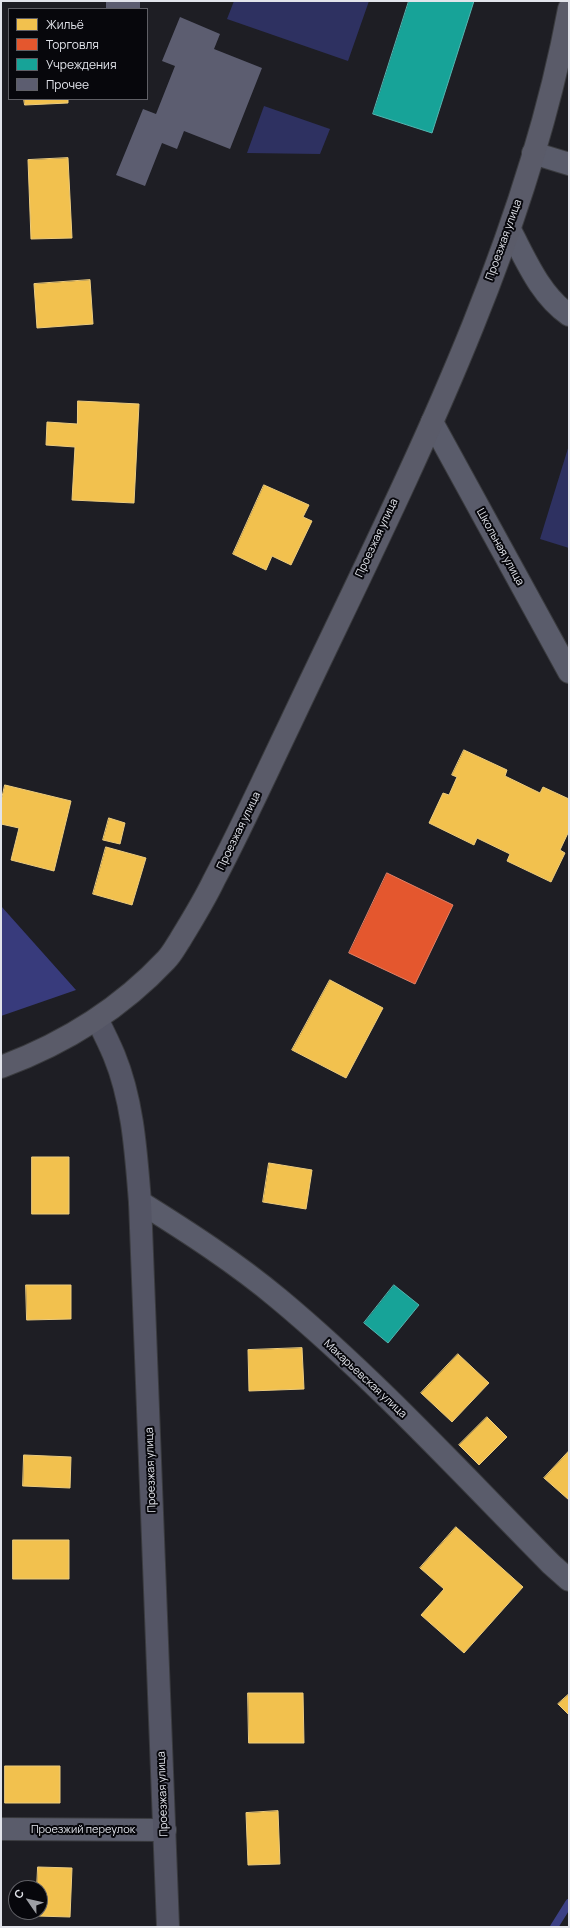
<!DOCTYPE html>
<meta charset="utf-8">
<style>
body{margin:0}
#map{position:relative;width:570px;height:1928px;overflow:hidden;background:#1e1e24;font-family:Manrope,sans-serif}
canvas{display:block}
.frame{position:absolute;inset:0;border:2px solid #e2e4eb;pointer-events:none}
.legend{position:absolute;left:8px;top:8px;width:140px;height:92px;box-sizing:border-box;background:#07070c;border:1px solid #5f5f65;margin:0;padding:5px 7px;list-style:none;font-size:12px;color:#e2e4eb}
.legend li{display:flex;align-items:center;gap:8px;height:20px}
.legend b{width:20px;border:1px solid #5f5f65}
.north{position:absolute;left:8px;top:1880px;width:40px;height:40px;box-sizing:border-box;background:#07070c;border:1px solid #5f5f65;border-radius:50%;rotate:304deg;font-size:11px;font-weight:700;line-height:16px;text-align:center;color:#e2e4eb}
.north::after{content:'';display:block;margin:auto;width:14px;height:18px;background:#9d9fa5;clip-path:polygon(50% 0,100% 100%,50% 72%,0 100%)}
</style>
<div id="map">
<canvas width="570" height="1928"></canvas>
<div class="frame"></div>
<ul class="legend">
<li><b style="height:11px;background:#f2c14e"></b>Жильё</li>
<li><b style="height:11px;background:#e4572e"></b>Торговля</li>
<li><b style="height:11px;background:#17a398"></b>Учреждения</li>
<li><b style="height:11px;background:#5c5d70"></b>Прочее</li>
</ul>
<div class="north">С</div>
</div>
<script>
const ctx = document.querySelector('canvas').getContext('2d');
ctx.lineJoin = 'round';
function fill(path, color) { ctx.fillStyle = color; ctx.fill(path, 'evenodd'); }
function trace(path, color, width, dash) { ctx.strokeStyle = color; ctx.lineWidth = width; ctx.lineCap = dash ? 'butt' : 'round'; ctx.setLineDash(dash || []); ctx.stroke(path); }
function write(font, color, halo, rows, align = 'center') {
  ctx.font = font + ' Manrope,sans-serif'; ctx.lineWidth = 4; ctx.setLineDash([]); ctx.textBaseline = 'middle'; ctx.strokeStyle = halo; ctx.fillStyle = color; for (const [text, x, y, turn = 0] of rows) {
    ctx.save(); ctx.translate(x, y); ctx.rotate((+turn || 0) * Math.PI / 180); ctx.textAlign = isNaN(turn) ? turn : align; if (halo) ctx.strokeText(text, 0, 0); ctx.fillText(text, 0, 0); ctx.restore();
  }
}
fill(new Path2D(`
 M234 1H369L348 61 227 19Z
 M264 106 330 129 320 154 247 153Z
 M569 445V548L540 539Z`), '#2e3161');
fill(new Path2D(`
 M1 906 76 990 1 1016Z`), '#383b7c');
const homes = new Path2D(`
 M24 99H68V103L25 105Z
 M68 158 72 238 31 239 28 160Z
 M90 280 93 324 37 328 34 284Z
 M78 401 139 404 134 503 72 500 75 447 46 445 47 422 77 424Z
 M264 485 309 505 303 517 312 521 291 565 272 556 266 570 233 554Z
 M464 750 507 770 505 776 540 793 543 787 569 799V834L568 833 560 850 565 853 551 882 507 861 510 854 477 838 474 845 429 823 443 793 449 795 457 777 452 775Z
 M5 785 71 801 54 871 11 860 19 828 1 824V802Z
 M109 818 125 823 120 844 103 840Z
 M106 847 146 858 132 905 93 894Z
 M330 980 383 1008 346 1078 292 1050Z
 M32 1157H69V1214H32Z
 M269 1163 312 1170 306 1209 263 1202Z
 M26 1285H71V1319L27 1320Z
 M302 1348 304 1389 249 1391 248 1350Z
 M458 1354 489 1383 452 1422 421 1393Z
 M487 1417 507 1437 479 1465 459 1445Z
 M569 1451V1500L544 1478Z
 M24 1455 71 1457 70 1488 23 1486Z
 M456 1527 523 1587 464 1653 421 1615 444 1589 420 1568Z
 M13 1540H69V1579H13Z
 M248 1693H303L304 1743H249Z
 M569 1694V1715L558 1704Z
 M5 1766H60V1803H5Z
 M278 1811 280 1864 248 1865 246 1813Z
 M38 1867 72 1868 70 1917 37 1916V1912H40V1888H37Z`);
fill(homes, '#f2c14e');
trace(homes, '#edcc7d', 1);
const shops = new Path2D(`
 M387 873 453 905 415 984 349 953Z`);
fill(shops, '#e4572e');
trace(shops, '#e38167', 1);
const public = new Path2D(`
 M409 1H474L432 133 373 114Z
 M394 1285 419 1305 388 1343 364 1323Z`);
fill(public, '#17a398');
trace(public, '#54b6b1', 1);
trace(new Path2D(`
 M554 1927 569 1903`), '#3c4085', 8);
fill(new Path2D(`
 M106 1H140V9H106Z
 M180 17 220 34 214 49 262 68 230 149 184 131 177 149 162 143 145 186 116 175 143 109 156 114 175 66 162 61Z`), '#5c5d70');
const street = new Path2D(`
 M533 153 569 164
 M510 230C526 260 540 295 569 315
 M432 422 569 672
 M140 1202C188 1232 236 1263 279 1299 376 1380 462 1474 551 1564L569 1580
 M1 1829 165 1830`);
const secondary = new Path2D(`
 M97 1019C103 1031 109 1043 114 1055 133 1101 136 1153 140 1202L168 1927`);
const primary = new Path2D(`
 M1 1067C63 1044 121 1008 166 960 172 954 176 946 180 940 192 920 204 901 214 880 241 829 265 776 290 724 398 495 523 259 569 9`);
trace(street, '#3a3b3f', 24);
trace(secondary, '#3a3b3f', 24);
trace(primary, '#3a3b3f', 24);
trace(street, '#5a5c6b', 22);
trace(secondary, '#545565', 22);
trace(primary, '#5a5b69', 22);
write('11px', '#e2e4eb', '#07070c', [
 ["Проезжая улица",504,240,-70],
 ["Проезжая улица",377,538,-65],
 ["Школьная улица",500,547,61],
 ["Проезжая улица",239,831,-64],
 ["Макарьевская улица",365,1379,43],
 ["Проезжая улица",151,1470,-92],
 ["Проезжая улица",163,1794,-92],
 ["Проезжий переулок",83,1830]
]);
</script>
